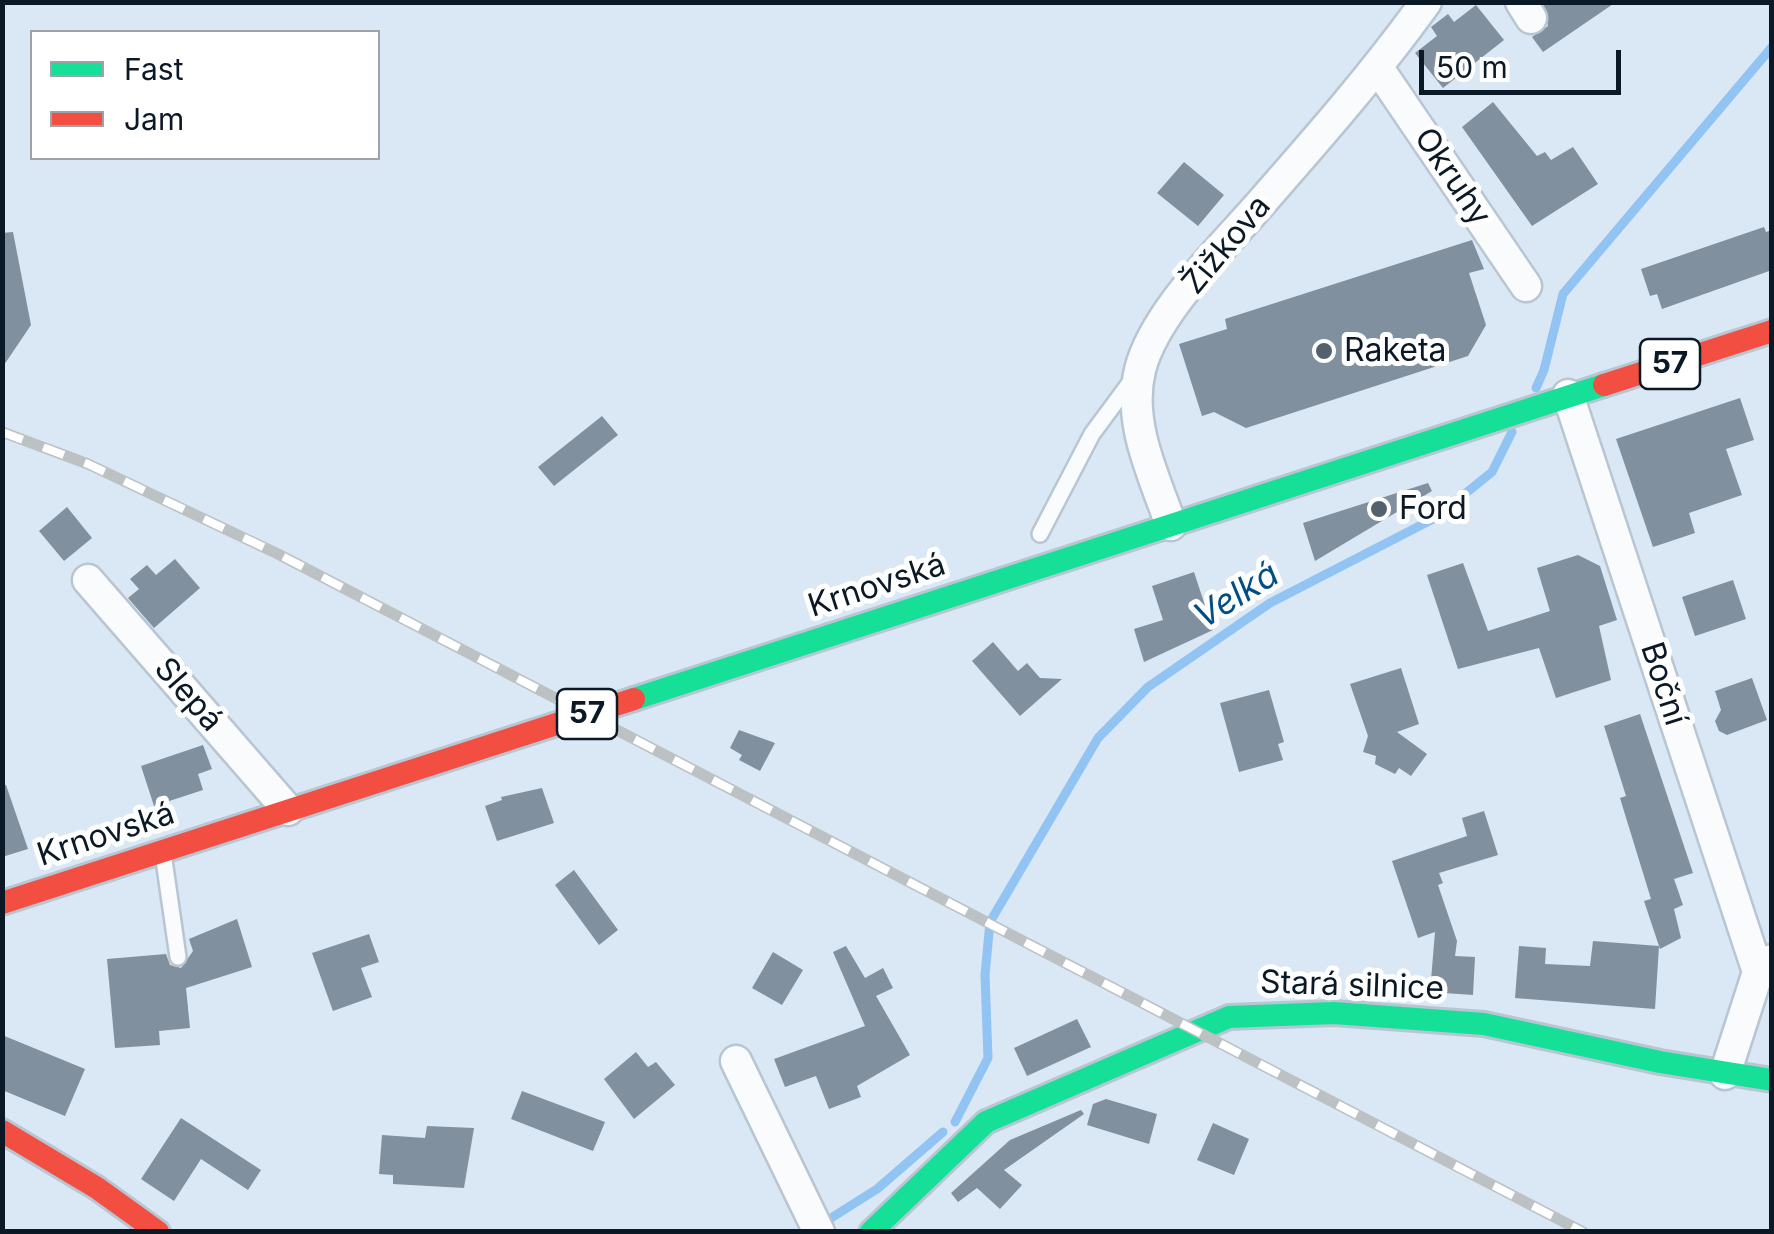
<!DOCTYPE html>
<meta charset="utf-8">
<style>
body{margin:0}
#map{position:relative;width:1774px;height:1234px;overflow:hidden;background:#dae7f4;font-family:Inter,sans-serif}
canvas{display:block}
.frame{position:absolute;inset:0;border:5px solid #0b1927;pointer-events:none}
.legend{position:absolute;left:30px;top:30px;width:350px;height:130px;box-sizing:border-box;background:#fff;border:2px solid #9da3a9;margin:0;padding:12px 18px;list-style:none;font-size:30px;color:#0b1927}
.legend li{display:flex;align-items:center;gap:20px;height:50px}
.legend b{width:50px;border:2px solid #9da3a9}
.scale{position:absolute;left:1419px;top:50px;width:202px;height:45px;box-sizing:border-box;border:5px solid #0b1927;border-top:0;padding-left:12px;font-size:30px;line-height:35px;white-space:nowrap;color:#0b1927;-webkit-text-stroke:8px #fff;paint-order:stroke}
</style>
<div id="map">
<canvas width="1774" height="1234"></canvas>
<div class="frame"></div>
<ul class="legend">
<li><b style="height:12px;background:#16e098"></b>Fast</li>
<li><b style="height:12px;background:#f24e42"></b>Jam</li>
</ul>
<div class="scale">50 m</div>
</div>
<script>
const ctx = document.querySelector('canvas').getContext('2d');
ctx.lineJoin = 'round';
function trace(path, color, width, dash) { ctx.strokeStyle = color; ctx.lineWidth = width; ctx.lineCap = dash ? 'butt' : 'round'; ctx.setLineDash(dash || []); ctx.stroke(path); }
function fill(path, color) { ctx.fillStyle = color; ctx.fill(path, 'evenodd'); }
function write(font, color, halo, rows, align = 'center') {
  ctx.font = font + ' Inter,sans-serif'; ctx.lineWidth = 10; ctx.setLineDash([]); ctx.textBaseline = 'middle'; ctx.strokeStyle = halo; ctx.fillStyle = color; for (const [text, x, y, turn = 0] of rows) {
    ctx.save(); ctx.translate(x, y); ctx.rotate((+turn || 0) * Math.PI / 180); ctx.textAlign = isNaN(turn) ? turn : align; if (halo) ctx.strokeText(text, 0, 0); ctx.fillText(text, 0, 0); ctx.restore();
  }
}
trace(new Path2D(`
 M1536 388 1544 370 1563 294 1772 47
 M955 1122 988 1058 985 975 990 922 1098 738 1148 687 1270 603 1435 518 1492 472 1512 432
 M820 1225 877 1189 943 1132`), '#91c3f3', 9);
fill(new Path2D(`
 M1543 2H1616L1543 52 1532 37 1548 26Z
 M1476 5 1504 40 1443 88 1415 53 1437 36 1431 27 1448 14 1454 22Z
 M1493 102 1537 156 1545 152 1551 160 1573 147 1598 184 1532 226 1462 127Z
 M1184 162 1224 195 1198 226 1157 193Z
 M1764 227 1766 232 1772 230V270L1662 309 1657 294 1650 296 1641 269Z
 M13 232 31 325 2 368V233Z
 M1472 240 1484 269 1469 273 1486 325 1468 356 1246 428 1214 412 1202 416 1179 344 1227 329 1225 319Z
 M1740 398 1754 440 1726 449 1742 495 1689 513 1695 533 1653 547 1616 439Z
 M602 416 618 435 554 486 538 467Z
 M1428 483 1432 491 1315 561 1303 523Z
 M67 507 92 538 64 561 39 531Z
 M1578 555 1600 566 1617 620 1599 626 1611 680 1556 698 1539 648 1458 669 1427 575 1463 563 1488 631 1550 611 1537 568Z
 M175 559 200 588 154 628 128 598 139 589 130 579 147 565 156 575Z
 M1194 572 1213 630 1144 662 1134 629 1163 620 1152 586Z
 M1733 580 1746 619 1695 636 1682 597Z
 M993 642 1018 671 1027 663 1040 678 1062 679 1020 716 972 661Z
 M1401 668 1419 724 1397 732 1427 754 1411 776 1399 768 1395 774 1375 764 1376 756 1363 752 1368 736 1350 684Z
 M1752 678 1767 720 1727 735 1719 731 1715 721 1721 710 1715 691Z
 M1269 690 1284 742 1278 744 1283 760 1239 772 1220 703Z
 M1640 714 1693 873 1674 879 1683 905 1674 909 1681 938 1660 949 1644 901 1651 899 1620 798 1626 796 1604 726Z
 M739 730 775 743 760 771 739 760 742 755 730 748Z
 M203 745 212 769 198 774 203 790 154 806 141 766Z
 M2 785H6L28 849 2 857Z
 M542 788 554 823 497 841 485 806 502 800 501 797Z
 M1484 811 1498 855 1439 873 1443 883 1438 885 1457 941 1455 956 1475 957 1473 995 1430 992 1435 932 1418 938 1392 861 1467 836 1462 818Z
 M574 870 618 930 599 945 555 885Z
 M237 919 252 967 186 988 190 1028 159 1031 160 1045 115 1048 107 959 166 954 170 965 181 968 193 951 189 939Z
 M369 934 379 962 361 968 372 997 333 1011 312 953Z
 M1593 941 1659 946 1655 1009 1515 998 1519 946 1546 948 1545 964 1590 966Z
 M846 946 865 978 883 968 893 988 876 996 910 1055 857 1086 861 1097 829 1109 816 1076 785 1087 774 1059 865 1026 833 952Z
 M773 952 803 970 782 1005 752 988Z
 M1077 1019 1091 1047 1027 1076 1014 1048Z
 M2 1035 85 1069 65 1116 2 1090Z
 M636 1052 648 1067 656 1062 675 1085 634 1119 604 1079Z
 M522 1091 605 1122 593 1151 511 1119Z
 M1106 1099 1157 1114 1149 1144 1087 1125 1093 1104Z
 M1081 1110 1084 1114 1004 1170 1022 1185 1000 1209 977 1188 958 1202 951 1193 1010 1140Z
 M181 1118 261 1170 248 1190 201 1159 174 1201 141 1179Z
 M1213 1123 1249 1139 1234 1175 1197 1160Z
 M427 1126 474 1128 464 1188 393 1184V1175L379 1174 382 1135 425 1138Z`), '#80909e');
const lane = new Path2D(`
 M1040 534 1092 434 1132 380
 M164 860 178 957`);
const street = new Path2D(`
 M1521 2 1531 18
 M1378 68 1526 286
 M1568 395 1758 972
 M1171 525C1154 476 1127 423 1140 370 1154 313 1223 247 1261 203 1318 138 1375 73 1426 2
 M88 580 288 810
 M736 1061 819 1232
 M1725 1074 1758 972 1772 960`);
const fast = new Path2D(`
 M634 699 1604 385
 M871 1232 986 1122 1229 1017 1334 1013 1484 1024 1660 1062 1772 1080`);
const jam = new Path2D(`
 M1604 385 1772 331
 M2 903 634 699
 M2 1131 97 1188 158 1232`);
trace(lane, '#b8c5d2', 20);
trace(street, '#b8c5d2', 35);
trace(fast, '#b8c5d2', 28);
trace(jam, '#b8c5d2', 28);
trace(lane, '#f9fbfd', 15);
trace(street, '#f9fbfd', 30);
trace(fast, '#16e098', 22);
trace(jam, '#f24e42', 22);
const rail = new Path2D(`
 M2 432 88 464 278 554 1583 1232`);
trace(rail, '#bcc1c4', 11);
trace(rail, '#fff', 8, [22]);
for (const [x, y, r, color] of [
 [1324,351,10,"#53616f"],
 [1379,509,10,"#53616f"]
]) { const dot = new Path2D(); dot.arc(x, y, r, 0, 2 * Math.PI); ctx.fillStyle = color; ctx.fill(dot); trace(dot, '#fff', 4); }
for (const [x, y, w] of [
 [1670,364,60],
 [587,714,60]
]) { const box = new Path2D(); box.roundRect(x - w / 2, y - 25, w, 50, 8); ctx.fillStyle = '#fff'; ctx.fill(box); trace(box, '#0b1927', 2.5); }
write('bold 30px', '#0b1927', null, [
 ["57",1670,364],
 ["57",587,714]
]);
write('32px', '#0b1927', '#fff', [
 ["Okruhy",1452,177,56],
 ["Žižkova",1227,245,-50],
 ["Krnovská",877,586,-18],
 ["Boční",1663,684,72],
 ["Slepá",188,695,49],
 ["Krnovská",106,835,-18],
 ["Stará silnice",1352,986,2]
]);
write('32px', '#0b1927', '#fff', [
 ["Raketa",1344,351],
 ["Ford",1399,509]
], 'left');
write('italic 35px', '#004e87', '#fff', [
 ["Velká",1237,596,-32]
]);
</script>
